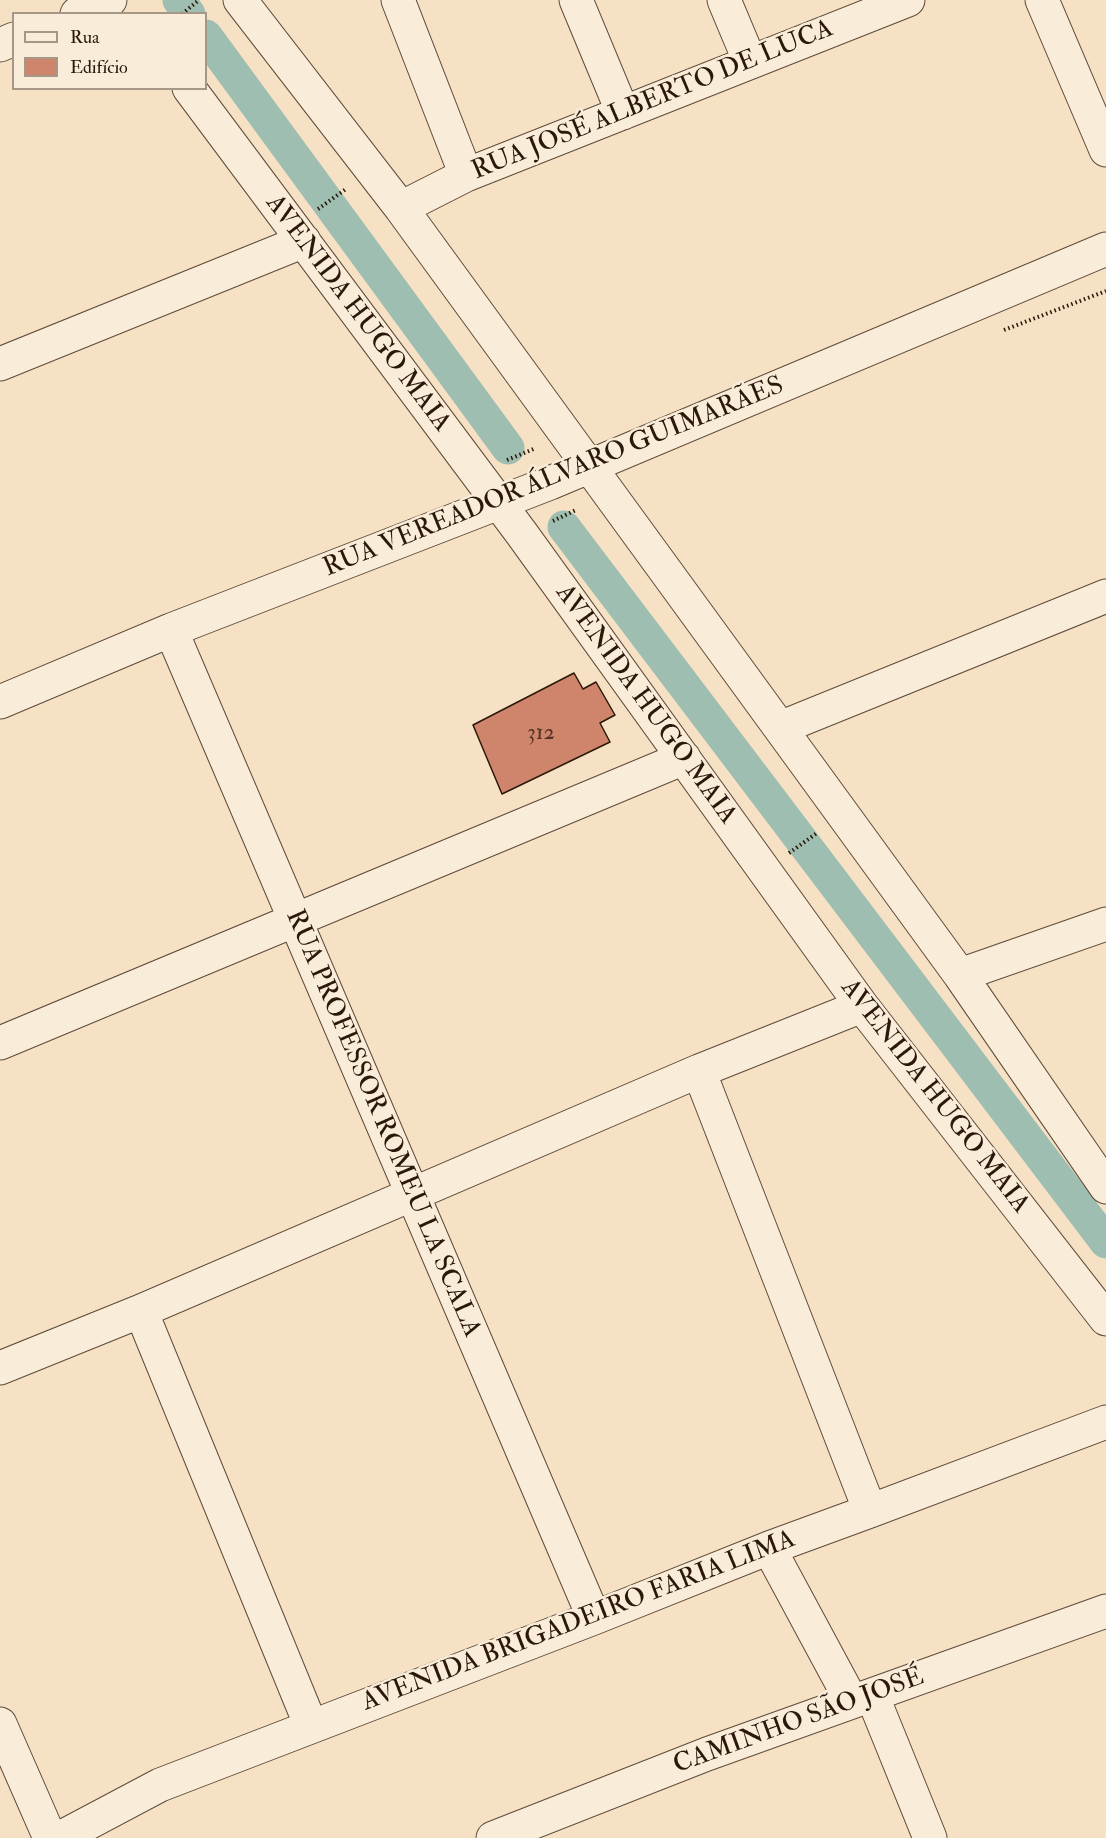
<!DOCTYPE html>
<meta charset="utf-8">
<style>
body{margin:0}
#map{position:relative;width:1106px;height:1838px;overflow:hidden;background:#f6e1c4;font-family:"IM FELL Double Pica",serif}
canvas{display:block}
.legend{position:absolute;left:12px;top:12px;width:195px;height:78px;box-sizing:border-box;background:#f9ecd9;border:2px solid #a79786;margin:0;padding:8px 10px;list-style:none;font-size:18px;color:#2b1809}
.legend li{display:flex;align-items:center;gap:12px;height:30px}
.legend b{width:30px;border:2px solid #a79786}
</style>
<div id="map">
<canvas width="1106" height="1838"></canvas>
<ul class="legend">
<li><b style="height:8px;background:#f9ecd9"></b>Rua</li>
<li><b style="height:16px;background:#cf856c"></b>Edifício</li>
</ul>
</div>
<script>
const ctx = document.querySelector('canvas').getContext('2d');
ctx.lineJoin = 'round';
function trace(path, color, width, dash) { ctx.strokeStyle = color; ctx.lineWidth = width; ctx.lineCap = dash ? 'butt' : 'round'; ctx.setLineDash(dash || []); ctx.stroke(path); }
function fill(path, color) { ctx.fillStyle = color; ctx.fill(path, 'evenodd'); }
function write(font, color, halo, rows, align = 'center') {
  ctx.font = font + ' "IM FELL Double Pica",serif'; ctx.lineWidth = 5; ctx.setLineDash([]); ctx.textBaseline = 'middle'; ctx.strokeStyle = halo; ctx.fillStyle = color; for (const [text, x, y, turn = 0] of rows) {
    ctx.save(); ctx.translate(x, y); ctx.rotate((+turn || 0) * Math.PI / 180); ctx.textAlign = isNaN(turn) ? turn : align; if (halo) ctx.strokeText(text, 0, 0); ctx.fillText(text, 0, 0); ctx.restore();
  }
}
trace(new Path2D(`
 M179 0 189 14
 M206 36 508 448
 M564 527 1106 1242`), '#9dbeb1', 33);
const building = new Path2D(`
 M574 673 583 689 596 682 615 715 600 723 610 742 502 794 473 725Z`);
fill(building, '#cf856c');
trace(building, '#2b1809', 1.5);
const minor = new Path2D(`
 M240 0 401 208 780 728 960 975 1106 1187
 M398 0 466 175
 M576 0 623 113
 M724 0 750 62
 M1042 0 1106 150
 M77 14 110 0
 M0 45 14 39
 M189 88 522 534 862 1006 1106 1319
 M401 208 466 175 908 0
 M0 364 304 241
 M171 630 594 1618
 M0 702 171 630 550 483 1106 249
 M780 728 1106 596
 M960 975 1106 924
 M0 1043 684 758
 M699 1071 870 1511
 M141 1311 311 1726
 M0 1368 141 1311 699 1071 862 1006
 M769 1548 852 1702
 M872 1695 930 1838
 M0 1724 50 1838
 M60 1838 160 1785 594 1618 769 1548 870 1511 1106 1422
 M493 1838 707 1754 1106 1611`);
trace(minor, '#5e4a38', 35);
trace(new Path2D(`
 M182 14 199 0
 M318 209 346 189
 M1004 330 1106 291
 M507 460 536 448
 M553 521 576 510
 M789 853 817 833`), '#2b1809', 4, [1.5, 3]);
trace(minor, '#f9ecd9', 33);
write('22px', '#543322', null, [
 ["312",541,734]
]);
write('26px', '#2b1809', '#f9ecd9', [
 ["RUA JOSÉ ALBERTO DE LUCA",653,101,-22],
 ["AVENIDA HUGO MAIA",357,314,53],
 ["RUA VEREADOR ÁLVARO GUIMARÃES",554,478,-22],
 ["AVENIDA HUGO MAIA",645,705,54],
 ["AVENIDA HUGO MAIA",934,1097,52],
 ["RUA PROFESSOR ROMEU LA SCALA",382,1124,67],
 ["AVENIDA BRIGADEIRO FARIA LIMA",579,1622,-21],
 ["CAMINHO SÃO JOSÉ",799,1722,-20]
]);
</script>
